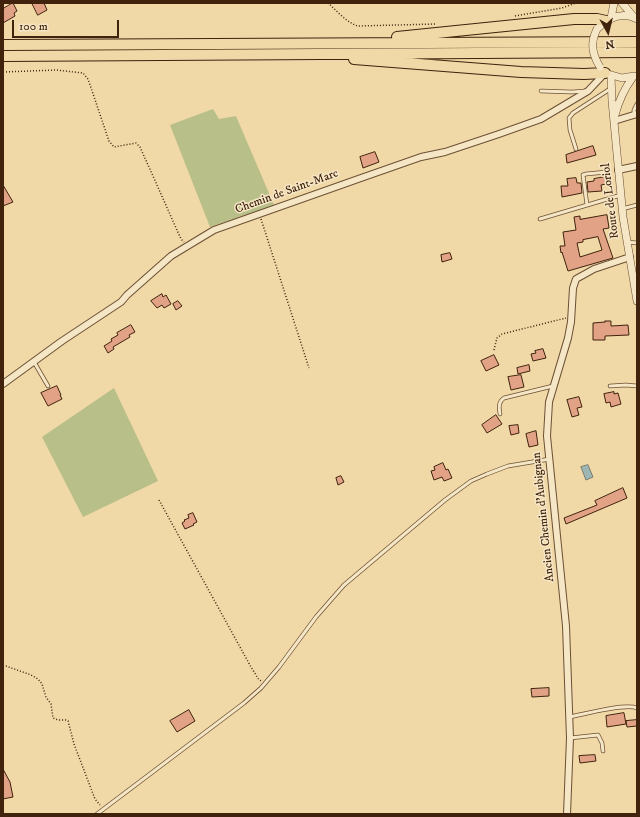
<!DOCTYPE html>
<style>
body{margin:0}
#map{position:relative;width:640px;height:817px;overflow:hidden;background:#f0d8a7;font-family:"IM FELL DW Pica",serif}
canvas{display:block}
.frame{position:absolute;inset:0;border:4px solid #40220d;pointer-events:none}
.north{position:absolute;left:588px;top:12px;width:40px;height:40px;-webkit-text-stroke:3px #f5e6c6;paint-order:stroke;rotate:172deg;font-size:11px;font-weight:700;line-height:16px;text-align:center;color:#40220d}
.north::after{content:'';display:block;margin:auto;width:14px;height:18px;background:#40220d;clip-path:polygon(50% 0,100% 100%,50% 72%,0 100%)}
.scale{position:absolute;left:12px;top:20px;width:107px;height:18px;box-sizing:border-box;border:2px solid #40220d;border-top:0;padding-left:5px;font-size:12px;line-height:14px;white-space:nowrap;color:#40220d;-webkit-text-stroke:3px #f5e6c6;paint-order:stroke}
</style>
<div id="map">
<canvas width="640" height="817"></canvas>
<div class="frame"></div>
<div class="north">N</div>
<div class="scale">100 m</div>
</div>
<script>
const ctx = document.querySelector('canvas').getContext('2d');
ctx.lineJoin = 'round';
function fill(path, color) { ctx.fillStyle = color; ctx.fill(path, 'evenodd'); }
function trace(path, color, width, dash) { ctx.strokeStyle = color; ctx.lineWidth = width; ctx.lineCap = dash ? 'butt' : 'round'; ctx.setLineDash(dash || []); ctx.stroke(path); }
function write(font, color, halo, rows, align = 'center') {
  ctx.font = font + ' "IM FELL DW Pica",serif'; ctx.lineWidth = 3; ctx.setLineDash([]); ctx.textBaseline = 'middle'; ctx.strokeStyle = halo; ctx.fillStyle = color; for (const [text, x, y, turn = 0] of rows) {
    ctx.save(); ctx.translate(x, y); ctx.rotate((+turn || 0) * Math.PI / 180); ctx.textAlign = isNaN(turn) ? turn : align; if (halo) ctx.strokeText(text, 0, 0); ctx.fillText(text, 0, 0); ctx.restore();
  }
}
fill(new Path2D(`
 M213 109 219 119 236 116 274 205 210 227 170 125Z
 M114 388 158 481 83 517 42 437Z`), '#b8bf88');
const water = new Path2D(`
 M588 465 593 477 586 480 581 467Z`);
fill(water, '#9fb7b3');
trace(water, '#797b71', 1);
const building = new Path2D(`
 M13 3 17 11 14 13 15 16 3 23V9Z
 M32 3H44L47 10 38 15Z
 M593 146 596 155 567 163 566 155Z
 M375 152 379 162 363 168 360 157Z
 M605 177 606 184 601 185 602 191 588 192 587 182 594 181V179Z
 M576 178 577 183H581L582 193 562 197 561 186H568L567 179Z
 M3 185 13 202 3 206Z
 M607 215 609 228 603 229 613 258 568 271 562 252 561 253 560 246H565L563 232 576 230 574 217 580 216V219ZM598 237 602 250 580 257 577 243 583 242V240Z
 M450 253 452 259 442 262 441 255Z
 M162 294 163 297 166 295 171 304 164 308 162 305 157 308 151 301Z
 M178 301 182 306 176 310 173 304Z
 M605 321H611V326L628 325 629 335 605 336V340H593V323L605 322Z
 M131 325 135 332 129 335 130 337 113 347 114 349 108 353 104 346 112 341 111 339 118 335 117 333Z
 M543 349 546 358 533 361 531 354 536 353 535 351Z
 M494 355 499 365 486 371 481 361Z
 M529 365 530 371 518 374 517 368Z
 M521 375 524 387 511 390 508 377Z
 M57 386 61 395H60L62 399 48 406 41 393Z
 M614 392V394L618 393 621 404 611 407 610 402 606 403 604 394Z
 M579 397 582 407 577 408 579 415 572 417 567 400Z
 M496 415 502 424 487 433 482 425Z
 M518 425 519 433 511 435 509 426Z
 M536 431 538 445 529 447 526 434Z
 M443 463 446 470 448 469 452 478 444 481 442 477 434 480 431 471 435 470 434 467Z
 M341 476 344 482 338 485 336 478Z
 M623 488 627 498 566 524 564 518 597 505 595 501Z
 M193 513 197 522 193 524 194 525 185 529 182 523 185 521 184 520 189 518 188 515Z
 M549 688V696L532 697 531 689Z
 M189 710 195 721 177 732 170 721Z
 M624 713 626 724 607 727 606 716Z
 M637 720V726L627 727 626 721Z
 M595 755 596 761 580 763 579 756Z
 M3 769 10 782 13 797 3 799Z`);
fill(building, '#e1a286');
trace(building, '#40220d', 1);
const service = new Path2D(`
 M541 91 572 92 586 91
 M634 115V110L637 104
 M576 149 570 130 569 118 573 113 610 89
 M587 205 583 175 586 174 607 172
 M622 209 637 205
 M540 219 621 195
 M627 242 637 243
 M34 362 48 386
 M610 386 626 385 637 386
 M500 414C499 408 498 402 504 398L553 386
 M570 717C585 714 625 703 637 708
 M570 738 598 735 602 743 603 751
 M97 814 244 703 261 688 279 667 316 617 344 585 445 500 471 481 487 474 508 466 550 459`);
const minor = new Path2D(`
 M614 121 637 114
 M618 170 637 166
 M3 384 62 341 121 302 127 295 171 256 214 230 361 178 421 157 445 152 499 134 541 119 588 91 605 73
 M567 814 570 738 566 626 547 436 549 402 568 338 571 322 573 288 576 279 594 269 630 257`);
const tertiary = new Path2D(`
 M622 3 633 16
 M611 18 614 3
 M597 29C608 18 622 11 637 19
 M608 74 622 78 634 76
 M611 76 612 101 623 217 637 301
 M615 115C619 100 624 89 633 77`);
const trunk = new Path2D(`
 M397 37 574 19H597L606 21
 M3 45 637 42
 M3 56 637 52
 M354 59 521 72 584 74 605 73`);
trace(service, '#6c5034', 4.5);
trace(minor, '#6c5034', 8);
trace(tertiary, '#6c5034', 8);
trace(trunk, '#40220d', 12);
trace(new Path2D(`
 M328 3C337 11 347 23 358 26L436 24
 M515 16 562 8 576 3
 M3 72 56 70 83 73 88 79 109 141 114 147 136 143 140 147 181 239 184 242
 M261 219 309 368
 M494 350 497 338 502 334 566 318
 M159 500 251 667 259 680 262 681
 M3 665 31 675 38 679 42 684 46 697 51 704 53 718 58 720H66L68 721 74 744 95 799 100 805`), '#40220d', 1.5, [1, 2]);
trace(service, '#f5e6c6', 3);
trace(minor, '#f5e6c6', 6);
trace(tertiary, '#f5e6c6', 7);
trace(trunk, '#f0d8a7', 10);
const tertiaryBridge = new Path2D(`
 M597 29C590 43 592 54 600 67`);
trace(tertiaryBridge, '#6c5034', 8, []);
trace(tertiaryBridge, '#f5e6c6', 7);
write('12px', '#40220d', '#f5e6c6', [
 ["Chemin de Saint-Marc",287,192,-20],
 ["Route de Loriol",611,201,-97],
 ["Ancien Chemin d'Aubignan",544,517,-96]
]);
</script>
